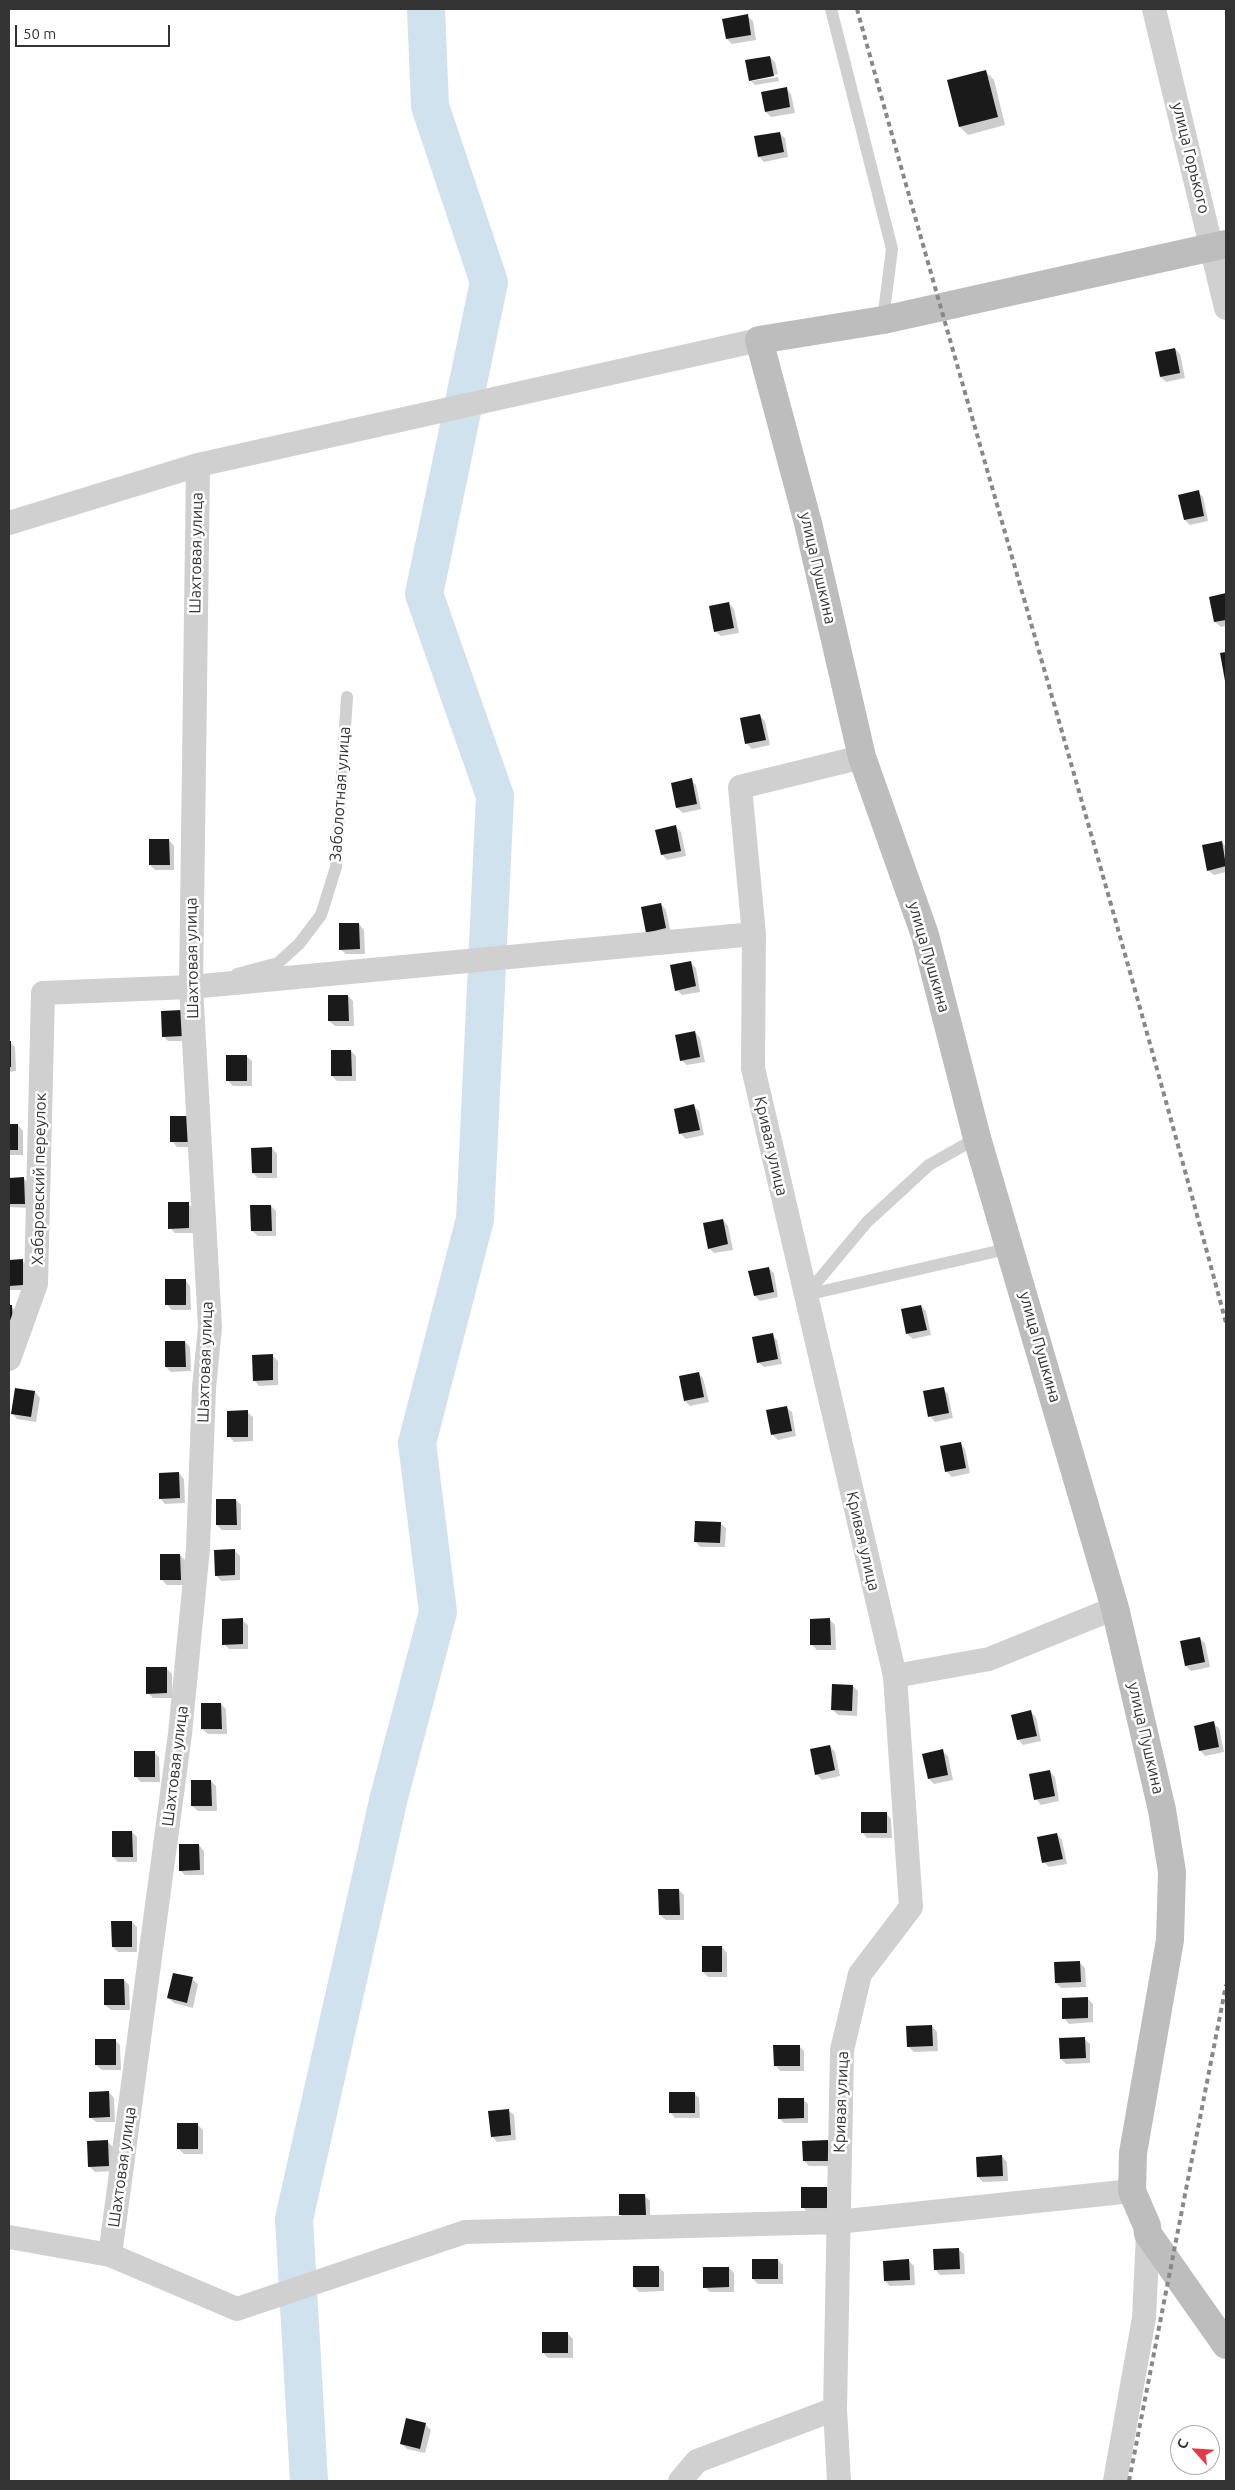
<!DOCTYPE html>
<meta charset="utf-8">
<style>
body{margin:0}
#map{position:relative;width:1235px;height:2490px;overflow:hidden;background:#fff;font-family:Ubuntu,sans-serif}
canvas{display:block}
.frame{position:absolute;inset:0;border:10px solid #333;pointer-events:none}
.north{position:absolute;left:1170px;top:2425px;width:50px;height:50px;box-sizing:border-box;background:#fff;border:1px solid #adadad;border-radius:50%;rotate:296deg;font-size:14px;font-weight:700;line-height:20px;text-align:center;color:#333}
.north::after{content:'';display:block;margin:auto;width:18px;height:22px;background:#e63946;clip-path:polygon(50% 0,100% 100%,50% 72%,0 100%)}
.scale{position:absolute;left:15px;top:25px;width:155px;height:22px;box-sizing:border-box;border:2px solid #333;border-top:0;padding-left:6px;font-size:15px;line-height:18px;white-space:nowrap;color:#333;-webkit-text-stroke:4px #fff;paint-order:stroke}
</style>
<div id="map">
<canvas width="1235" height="2490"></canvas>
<div class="frame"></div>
<div class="north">С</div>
<div class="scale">50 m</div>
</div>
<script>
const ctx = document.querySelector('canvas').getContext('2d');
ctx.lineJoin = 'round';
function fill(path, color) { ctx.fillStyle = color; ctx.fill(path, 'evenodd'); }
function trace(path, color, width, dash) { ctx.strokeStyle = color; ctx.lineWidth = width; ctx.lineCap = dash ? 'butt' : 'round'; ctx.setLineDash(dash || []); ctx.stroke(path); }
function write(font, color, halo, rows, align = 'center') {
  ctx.font = font + ' Ubuntu,sans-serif'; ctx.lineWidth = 5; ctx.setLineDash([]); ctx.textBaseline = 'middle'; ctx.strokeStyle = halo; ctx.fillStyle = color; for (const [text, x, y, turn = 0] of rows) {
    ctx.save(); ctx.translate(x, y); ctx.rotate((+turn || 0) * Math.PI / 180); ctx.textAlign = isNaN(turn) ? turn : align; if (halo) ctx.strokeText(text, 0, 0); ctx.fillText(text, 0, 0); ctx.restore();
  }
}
fill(new Path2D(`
 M747 16 753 21 756 40 732 44 727 39Z
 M770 57 775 62 778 74 752 79V81L778 77 779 81 755 85 750 80Z
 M986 72 994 80 1005 125 968 135 960 127Z
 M786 88 791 94 795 113 771 117 766 112Z
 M779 133 785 138 788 157 764 162 759 156Z
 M1175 349 1180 354 1185 378 1166 382 1161 377Z
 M1198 492 1203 497 1208 521 1190 525 1185 520Z
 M1226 594V626L1221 627 1215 622 1210 598Z
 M729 603 734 609 739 633 721 636 715 631Z
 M760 716 765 721 770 745 752 749 746 743Z
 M691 780 696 785 701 809 683 813 677 808Z
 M676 827 681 832 686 856 667 860 662 854Z
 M169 840 174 846V870H155L150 865Z
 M1222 842 1226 847V872L1214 875 1208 870Z
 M661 904 666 910 671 934 647 932Z
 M359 924 364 930 365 954H346L340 949Z
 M690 962 696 968 700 992 682 995 677 990Z
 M348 996 353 1001 354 1026H335L329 1021Z
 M163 1012 187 1041H168L163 1036Z
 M695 1032 700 1038 705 1062 687 1065 681 1060Z
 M9 1042 15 1047 16 1071 9 1072Z
 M351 1051 356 1056V1081H337L332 1076Z
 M246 1056 252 1061V1086H233L228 1081Z
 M694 1106 699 1111 704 1135 686 1139 681 1134Z
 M171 1117 196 1147H177L172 1141Z
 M9 1125H18L23 1131V1155H9Z
 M272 1148 277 1154V1178H258L253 1173Z
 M9 1179H24L29 1184V1208L9 1207Z
 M188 1204 194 1209V1233H175L170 1228Z
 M271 1206 276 1211V1236H258L252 1231Z
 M723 1220 728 1226 733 1250 714 1253 709 1248Z
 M9 1261H22L28 1266V1290H9Z
 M768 1268 774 1273 778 1297 760 1301 755 1296Z
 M185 1280 190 1286 191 1310H172L167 1305Z
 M9 1306 17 1311 9 1336Z
 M921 1306 926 1311 931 1335 913 1339 907 1334 902 1310Z
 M772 1335 777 1340 782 1364 764 1367 758 1362Z
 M185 1342 190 1347 191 1371 171 1372 166 1367Z
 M273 1356 278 1361V1385L259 1386 254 1380Z
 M698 1373 703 1378 709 1402 690 1406 685 1401Z
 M16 1389 35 1392 40 1398 36 1422 17 1419 12 1413Z
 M943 1389 948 1394 953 1418 935 1422 930 1416Z
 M786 1407 792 1412 796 1436 778 1440 773 1435Z
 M247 1412 253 1417V1441L234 1442 229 1436Z
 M960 1443 965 1449 970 1473 952 1477 946 1471Z
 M179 1473 184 1479 185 1503 165 1504 160 1498Z
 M236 1500 241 1505V1530H222L217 1525Z
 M720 1523 726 1528 725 1547H700L695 1541Z
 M235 1551 240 1556V1580L221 1581 216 1575Z
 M180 1555 185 1560 186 1585H167L162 1580Z
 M242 1620 248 1625V1649H229L224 1644Z
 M830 1620 835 1625 836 1650H817L811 1644Z
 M1199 1638 1205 1643 1210 1667 1191 1671 1186 1666Z
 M166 1668 172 1674V1698H153L148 1693Z
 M853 1686 858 1691 857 1716 838 1715 832 1709Z
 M221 1704 226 1709 227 1734H208L202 1729Z
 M1031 1712 1036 1717 1041 1741 1023 1745 1018 1739Z
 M1213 1723 1219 1728 1224 1752 1205 1756 1200 1750Z
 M830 1746 835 1752 840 1776 822 1780 816 1774Z
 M942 1751 948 1756 953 1780 934 1784 929 1779Z
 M154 1752 159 1757 160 1782H141L136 1777Z
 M1049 1771 1055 1777 1059 1801 1041 1805 1036 1799Z
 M211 1781 216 1786 217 1811H198L192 1806Z
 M886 1813 891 1819 892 1838H867L862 1832Z
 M132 1832 137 1837V1862H118L113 1857Z
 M1057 1834 1062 1840 1067 1864 1049 1867 1044 1862Z
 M199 1845 204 1851V1875H185L180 1870Z
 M679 1890 684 1895V1920H666L660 1915Z
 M132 1922 137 1927V1952H118L113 1947Z
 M722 1947 727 1953V1977H708L703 1972Z
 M1079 1962 1085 1968 1086 1987 1061 1988 1056 1983Z
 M192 1979 198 1984 193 2008 174 2003 168 1998Z
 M124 1980 129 1985 130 2010H111L105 2005Z
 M1087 1998 1093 2004V2022L1069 2024 1064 2018Z
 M932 2026 937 2032 938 2051 914 2052 909 2047Z
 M1084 2039 1090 2044V2063L1066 2064 1061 2059Z
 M115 2040 120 2045 121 2070H102L96 2065Z
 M799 2046 804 2051V2071H780L775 2065Z
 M109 2092 114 2098 115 2122H96L90 2117Z
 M694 2093 699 2098 700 2118H675L670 2112Z
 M803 2099 808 2104V2123H784L779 2118Z
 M508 2110 514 2115 516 2140 497 2142 492 2136Z
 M197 2124 203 2130V2154H184L179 2149Z
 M108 2142 113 2147V2171L95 2172 89 2166Z
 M828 2142 833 2147V2166H809L804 2161Z
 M1002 2156 1007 2162 1008 2181 983 2182 978 2177Z
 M827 2188 832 2194V2213H808L803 2207Z
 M645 2196 650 2201V2220H626L621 2215Z
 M958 2249 964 2254 965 2274 940 2275 935 2269Z
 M778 2260 783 2265V2284H758L753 2279Z
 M909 2261 914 2266 915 2285 890 2286 885 2281Z
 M658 2267 664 2272V2291L639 2292 634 2286Z
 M729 2268 734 2273V2292H710L705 2287Z
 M567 2333 573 2339V2358H548L543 2353Z
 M425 2424 431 2430 425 2453 407 2449 401 2443Z`), '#0003');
trace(new Path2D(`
 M309 2481 294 2219 389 1797 438 1612 417 1443 475 1219 495 796 424 594 489 282 430 106 426 9`), '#cfe2ee', 38);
fill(new Path2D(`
 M748 14 751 35 726 39 722 19Z
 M770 56 774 76 749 81 745 60Z
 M986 70 998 117 959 127 947 80Z
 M787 87 790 107 765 112 761 92Z
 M780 132 784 152 758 157 754 136Z
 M1175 348 1180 373 1160 377 1155 352Z
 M1199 490 1204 516 1184 520 1178 495Z
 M1226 593V620L1214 622 1209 597Z
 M729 602 734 628 714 632 709 606Z
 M1226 652V681H1225L1220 653Z
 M760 714 766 740 745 744 740 718Z
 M692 778 697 804 676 808 671 783Z
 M676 825 681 851 661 855 655 830Z
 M149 839H169L170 865H149Z
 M1222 841 1226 866 1207 871 1202 845Z
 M661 903 666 928 646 933 641 907Z
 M339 923H359L360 949 339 950Z
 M691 961 696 986 675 991 670 965Z
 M328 995H348L349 1021H328Z
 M182 1010 183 1036 162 1037 161 1011Z
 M695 1031 700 1057 680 1061 675 1035Z
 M9 1041H11V1067H9Z
 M331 1050H351L352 1076H331Z
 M226 1055H247V1081H226Z
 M694 1104 700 1130 679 1134 674 1109Z
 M170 1116H191V1142H170Z
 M9 1124H18V1150H9Z
 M272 1147V1173H252L251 1148Z
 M24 1177 25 1204H9V1178Z
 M168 1202H189V1228L168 1229Z
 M250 1205H271L272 1231H251Z
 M723 1219 728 1244 708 1249 703 1223Z
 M23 1259V1285L9 1286V1260Z
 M769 1267 774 1292 754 1296 748 1271Z
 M165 1279H186V1305H165Z
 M9 1305H12L13 1331H9Z
 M921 1305 927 1330 906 1334 901 1309Z
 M773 1333 778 1359 757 1363 752 1337Z
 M165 1341H185L186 1367H165Z
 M273 1354V1380L253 1381 252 1355Z
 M699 1372 704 1397 684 1401 679 1376Z
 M944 1387 949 1413 928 1417 923 1391Z
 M15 1388 35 1391 31 1417 11 1414Z
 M787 1406 792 1431 771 1435 766 1410Z
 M248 1410V1437H227V1411Z
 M961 1442 966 1468 945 1472 940 1446Z
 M179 1472 180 1498 159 1499V1473Z
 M216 1499H236L237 1525H216Z
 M695 1521 721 1522 720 1543 694 1542Z
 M235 1549V1575L215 1576 214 1550Z
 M160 1554H180L181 1580H160Z
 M243 1618V1644L222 1645V1619Z
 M830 1618 831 1645H810V1619Z
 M1200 1637 1205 1662 1185 1666 1180 1641Z
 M146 1667H167V1693L146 1694Z
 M832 1684 853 1685 852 1711 831 1710Z
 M201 1703H221L222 1729H201Z
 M1031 1710 1037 1736 1017 1740 1011 1715Z
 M1214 1721 1219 1747 1199 1751 1194 1726Z
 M830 1745 835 1770 815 1775 810 1749Z
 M943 1749 948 1775 928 1779 922 1754Z
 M134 1751H155V1777H134Z
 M1050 1770 1055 1796 1034 1800 1029 1774Z
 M191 1780H211L212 1806H191Z
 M861 1812H887V1833H861Z
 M112 1831H132L133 1857H112Z
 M1057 1833 1063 1859 1042 1863 1037 1837Z
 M179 1844H199L200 1870 179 1871Z
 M658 1889H679L680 1915H659Z
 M111 1921H132V1947H112Z
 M702 1946H722V1972H702Z
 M1080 1961 1081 1982 1055 1983 1054 1962Z
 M173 1973 193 1977 187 2003 167 1998Z
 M104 1979H124L125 2005H104Z
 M1088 1997V2018L1062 2019V1998Z
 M932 2025 933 2046 907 2047 906 2026Z
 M1085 2037 1086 2058 1060 2059 1059 2038Z
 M95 2039H116V2065H95Z
 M773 2045H800V2066H774Z
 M109 2091 110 2117 89 2118V2092Z
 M669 2092H695V2113H669Z
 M778 2098H804V2118L778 2119Z
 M509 2109 511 2135 491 2137 488 2111Z
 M177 2123H198V2149H177Z
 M108 2140 109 2166 88 2167 87 2141Z
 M828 2140 829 2161H803L802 2141Z
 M1002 2155 1003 2176 977 2177 976 2157Z
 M801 2187H827V2208H801Z
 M619 2194H645L646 2215H619Z
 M959 2248 960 2269 934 2270 933 2249Z
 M752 2259H778V2279H752Z
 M909 2259 910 2280 884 2281 883 2261Z
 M633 2266H659V2287H633Z
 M703 2267H729V2287L703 2288Z
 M542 2332H568V2353H542Z
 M406 2418 426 2423 420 2449 400 2444Z`), '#1a1a1a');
trace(new Path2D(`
 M831 9 892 249 883 320
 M237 974 278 963 299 944 321 915 336 867 347 697
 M977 1138 929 1165 867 1222 806 1295 1011 1248`), '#d0d0d0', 12);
trace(new Path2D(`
 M1154 9 1226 308
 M9 523 198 465 759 340
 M9 1359 36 1284 43 993 191 987 754 934
 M895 1676 989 1659 1115 1608
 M9 2237 110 2255 237 2309 465 2232 837 2222 1132 2191
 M110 2255 180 1734 198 1548 204 1388 210 1327 191 987 198 465
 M835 2409 839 2481
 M680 2481 697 2461 835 2409 842 2050 860 1974 911 1907 895 1676 753 1068 754 934 740 787 862 757
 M1115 2481 1144 2318 1148 2234`), '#d0d0d0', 24);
trace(new Path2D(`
 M1226 244 883 320 759 340 808 523 862 757 925 935 977 1138 1115 1608 1162 1810 1172 1872 1170 1940 1133 2153 1132 2191 1147 2226 1148 2234 1226 2345`), '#bdbdbd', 28);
trace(new Path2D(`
 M857 9C978 447 1109 883 1226 1323
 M1129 2481 1226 1985`), '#888', 4, [5, 4]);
write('16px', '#333', '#fff', [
 ["улица Горького",1191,158,76],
 ["Шахтовая улица",196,553,-89],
 ["улица Пушкина",818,568,77],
 ["Заболотная улица",340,794,-86],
 ["улица Пушкина",929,957,74],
 ["Шахтовая улица",192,958,-91],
 ["Кривая улица",771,1146,77],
 ["Хабаровский переулок",39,1179,-89],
 ["улица Пушкина",1040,1347,74],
 ["Шахтовая улица",205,1362,-88],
 ["Кривая улица",863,1541,77],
 ["улица Пушкина",1146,1738,77],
 ["Шахтовая улица",175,1766,-83],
 ["Кривая улица",841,2102,-88],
 ["Шахтовая улица",122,2167,-82]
]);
</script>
